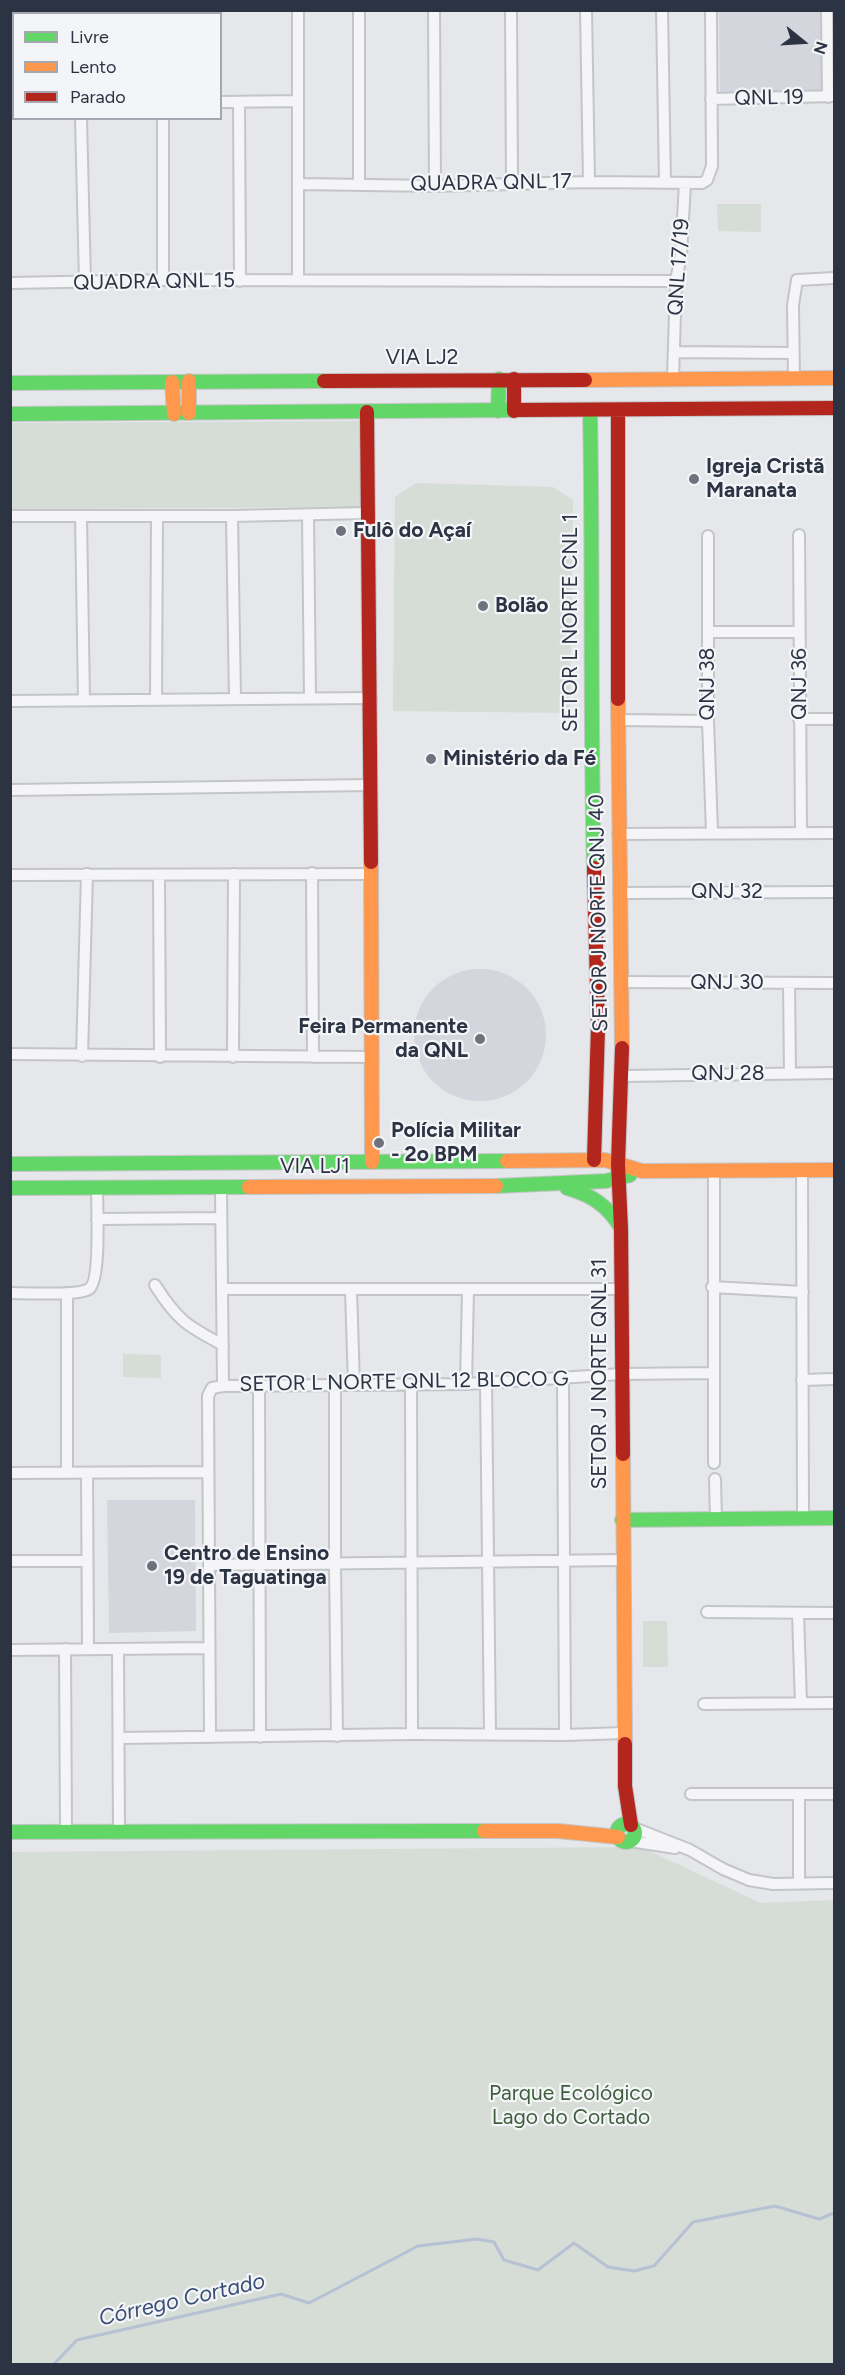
<!DOCTYPE html>
<meta charset="utf-8">
<style>
body{margin:0}
#map{position:relative;width:845px;height:2375px;overflow:hidden;background:#e5e7ea;font-family:Figtree,sans-serif}
canvas{display:block}
.frame{position:absolute;inset:0;border:12px solid #2c3343;pointer-events:none}
.legend{position:absolute;left:12px;top:12px;width:210px;height:108px;box-sizing:border-box;background:#f4f5f8;border:2px solid #a4a7b0;margin:0;padding:8px 10px;list-style:none;font-size:18px;color:#2c3343}
.legend li{display:flex;align-items:center;gap:12px;height:30px}
.legend b{width:30px;border:2px solid #a4a7b0}
.north{position:absolute;left:773px;top:12px;width:60px;height:60px;-webkit-text-stroke:4px #f4f5f8;paint-order:stroke;rotate:108deg;font-size:16px;font-weight:700;line-height:24px;text-align:center;color:#2c3343}
.north::after{content:'';display:block;margin:auto;width:21px;height:27px;background:#2c3343;clip-path:polygon(50% 0,100% 100%,50% 72%,0 100%)}
</style>
<div id="map">
<canvas width="845" height="2375"></canvas>
<div class="frame"></div>
<ul class="legend">
<li><b style="height:8px;background:#63d668"></b>Livre</li>
<li><b style="height:8px;background:#ff974d"></b>Lento</li>
<li><b style="height:8px;background:#b3261e"></b>Parado</li>
</ul>
<div class="north">N</div>
</div>
<script>
const ctx = document.querySelector('canvas').getContext('2d');
ctx.lineJoin = 'round';
function fill(path, color) { ctx.fillStyle = color; ctx.fill(path, 'evenodd'); }
function trace(path, color, width, dash) { ctx.strokeStyle = color; ctx.lineWidth = width; ctx.lineCap = dash ? 'butt' : 'round'; ctx.setLineDash(dash || []); ctx.stroke(path); }
function write(font, color, halo, rows, align = 'center') {
  ctx.font = font + ' Figtree,sans-serif'; ctx.lineWidth = 4.5; ctx.setLineDash([]); ctx.textBaseline = 'middle'; ctx.strokeStyle = halo; ctx.fillStyle = color; for (const [text, x, y, turn = 0] of rows) {
    ctx.save(); ctx.translate(x, y); ctx.rotate((+turn || 0) * Math.PI / 180); ctx.textAlign = isNaN(turn) ? turn : align; if (halo) ctx.strokeText(text, 0, 0); ctx.fillText(text, 0, 0); ctx.restore();
  }
}
fill(new Path2D(`
 M719 11H826V96L720 97Z
 M414 1035a66 66 0 1 1 132 0a66 66 0 1 1-132 0Z
 M107 1500H195L196 1631 109 1633Z`), '#d4d6dd');
fill(new Path2D(`
 M717 204H761V232L718 231Z
 M362 421V507L11 509 10 423Z
 M416 483 553 487 573 500 570 713 393 711 395 497Z
 M123 1354 161 1355V1378L123 1377Z
 M643 1621H667L668 1667H643Z
 M641 1847 761 1903 834 1900V2364H11L10 1852Z`), '#d5ddd6');
trace(new Path2D(`
 M54 2364 77 2340 281 2294 309 2303 418 2246 477 2239 494 2242 504 2260 538 2270 574 2243 608 2267 634 2271 654 2266 693 2222 775 2206 819 2219 834 2213`), '#b6c1d3', 3);
const street = new Path2D(`
 M434 10 435 186
 M511 10 512 183
 M586 10 589 182
 M662 10 665 183
 M827 10 828 97
 M10 14H14
 M136 14 212 10
 M10 98H14
 M711 99 834 96
 M220 102 298 101
 M239 102 240 281
 M81 118 85 282
 M359 183V10
 M298 184 435 186 589 182 702 183 707 180 712 166 711 10
 M163 280V118
 M298 280V10
 M10 283 171 280 676 281
 M674 352 793 353
 M673 378 676 281 681 255 685 183
 M794 379 793 305 797 280 834 278
 M308 515 310 698
 M10 516H232L369 513
 M81 516 84 700
 M232 516 235 699
 M799 535 801 833
 M708 536V721L712 832
 M708 632H799
 M156 700 157 516
 M10 701 371 698
 M799 719H834
 M619 720 708 721
 M10 790 371 785
 M618 834 834 833
 M312 873 313 1057
 M10 875 371 874
 M159 875 160 1057
 M619 893 834 892
 M620 982 834 983
 M789 983 790 1074
 M10 1054 373 1057
 M82 1056 87 874
 M233 1057 234 874
 M622 1076 834 1073
 M802 1170 803 1518
 M714 1172V1463
 M221 1189 223 1386
 M97 1219 221 1218
 M155 1285C177 1320 187 1326 223 1345
 M712 1287 803 1292
 M223 1289H621
 M351 1290 354 1385
 M10 1293C25 1293 79 1296 89 1289 101 1281 97 1205 97 1189
 M563 1379 565 1735
 M802 1380 834 1379
 M486 1383 490 1734
 M466 1384 468 1290
 M335 1385V1564L337 1736
 M411 1385 412 1734
 M259 1387 260 1737
 M10 1473 208 1472
 M67 1473V1293
 M87 1473 88 1649
 M715 1479 716 1519
 M10 1561H87
 M209 1565 622 1560
 M707 1612 834 1613
 M798 1614 801 1703
 M65 1649 66 1832
 M118 1649 119 1833
 M10 1650 209 1648
 M704 1704 834 1703
 M210 1737 208 1396 212 1388 223 1386 466 1384 621 1374 712 1373
 M120 1738 412 1734 565 1735 624 1733
 M691 1794H834
 M799 1795V1884
 M634 1828 690 1850 723 1869 749 1880 773 1884 834 1883
 M630 1841 675 1848`);
const fast = new Path2D(`
 M10 383 324 381
 M590 410C593 563 590 715 594 868
 M498 411 499 379
 M10 414 518 410
 M10 1164 507 1161
 M496 1186 606 1181 630 1175
 M10 1188 249 1187
 M567 1188C592 1195 608 1206 621 1228
 M622 1520 834 1518
 M617 1833a9 9 0 1 1 18 0a9 9 0 1 1-18 0Z
 M10 1832 484 1831`);
const slow = new Path2D(`
 M585 380 834 378
 M189 381V413
 M172 382 174 414
 M618 699 622 1048
 M371 862 372 1162
 M507 1161 605 1160 642 1171 834 1170
 M249 1187 496 1186
 M623 1454 625 1744
 M484 1831H558L618 1837`);
const jam = new Path2D(`
 M514 379V411
 M324 381 585 380
 M518 410 834 408
 M618 410V699
 M367 412 371 862
 M594 868 598 1027 594 1160
 M622 1048 618 1164 621 1229 623 1454
 M625 1744V1786L631 1825`);
trace(street, '#c3c5c8', 14);
trace(fast, '#c3c5c8', 16);
trace(slow, '#c3c5c8', 16);
trace(jam, '#c3c5c8', 16);
trace(street, '#f5f5f7', 10);
trace(fast, '#63d668', 14);
trace(slow, '#ff974d', 14);
trace(jam, '#b3261e', 14);
for (const [x, y, r, color] of [
 [694,479,6,"#6d727d"],
 [341,531,6,"#6d727d"],
 [483,606,6,"#6d727d"],
 [431,759,6,"#6d727d"],
 [480,1039,6,"#6d727d"],
 [379,1143,6,"#6d727d"],
 [152,1566,6,"#6d727d"]
]) { const dot = new Path2D(); dot.arc(x, y, r, 0, 2 * Math.PI); ctx.fillStyle = color; ctx.fill(dot); trace(dot, '#f4f5f8', 2); }
write('21px', '#2c3343', '#f4f5f8', [
 ["QNL 19",769,98,-1],
 ["QUADRA QNL 17",491,183,-1],
 ["QNL 17/19",679,267,-86],
 ["QUADRA QNL 15",154,282,-1],
 ["VIA LJ2",422,358],
 ["SETOR L NORTE CNL 1",571,623,-90],
 ["QNJ 38",708,684,-90],
 ["QNJ 36",800,684,-90],
 ["QNJ 32",727,892],
 ["SETOR J NORTE QNJ 40",599,913,-91],
 ["QNJ 30",727,983],
 ["QNJ 28",728,1074],
 ["VIA LJ1",315,1167],
 ["SETOR J NORTE QNL 31",600,1374,-90],
 ["SETOR L NORTE QNL 12 BLOCO G",404,1382,-1]
]);
write('bold 21px', '#2c3343', '#f4f5f8', [
 ["Igreja Cristã",706,467],
 ["Maranata",706,491],
 ["Fulô do Açaí",353,531],
 ["Bolão",495,606],
 ["Ministério da Fé",443,759],
 ["Feira Permanente",468,1027,"right"],
 ["da QNL",468,1051,"right"],
 ["Polícia Militar",391,1131],
 ["- 2o BPM",391,1155],
 ["Centro de Ensino",164,1554],
 ["19 de Taguatinga",164,1578]
], 'left');
write('21px', '#3e5e3b', '#f4f5f8', [
 ["Parque Ecológico",571,2094],
 ["Lago do Cortado",571,2118]
]);
write('italic 22px', '#384e75', '#f4f5f8', [
 ["Córrego Cortado",182,2300,-13]
]);
</script>
